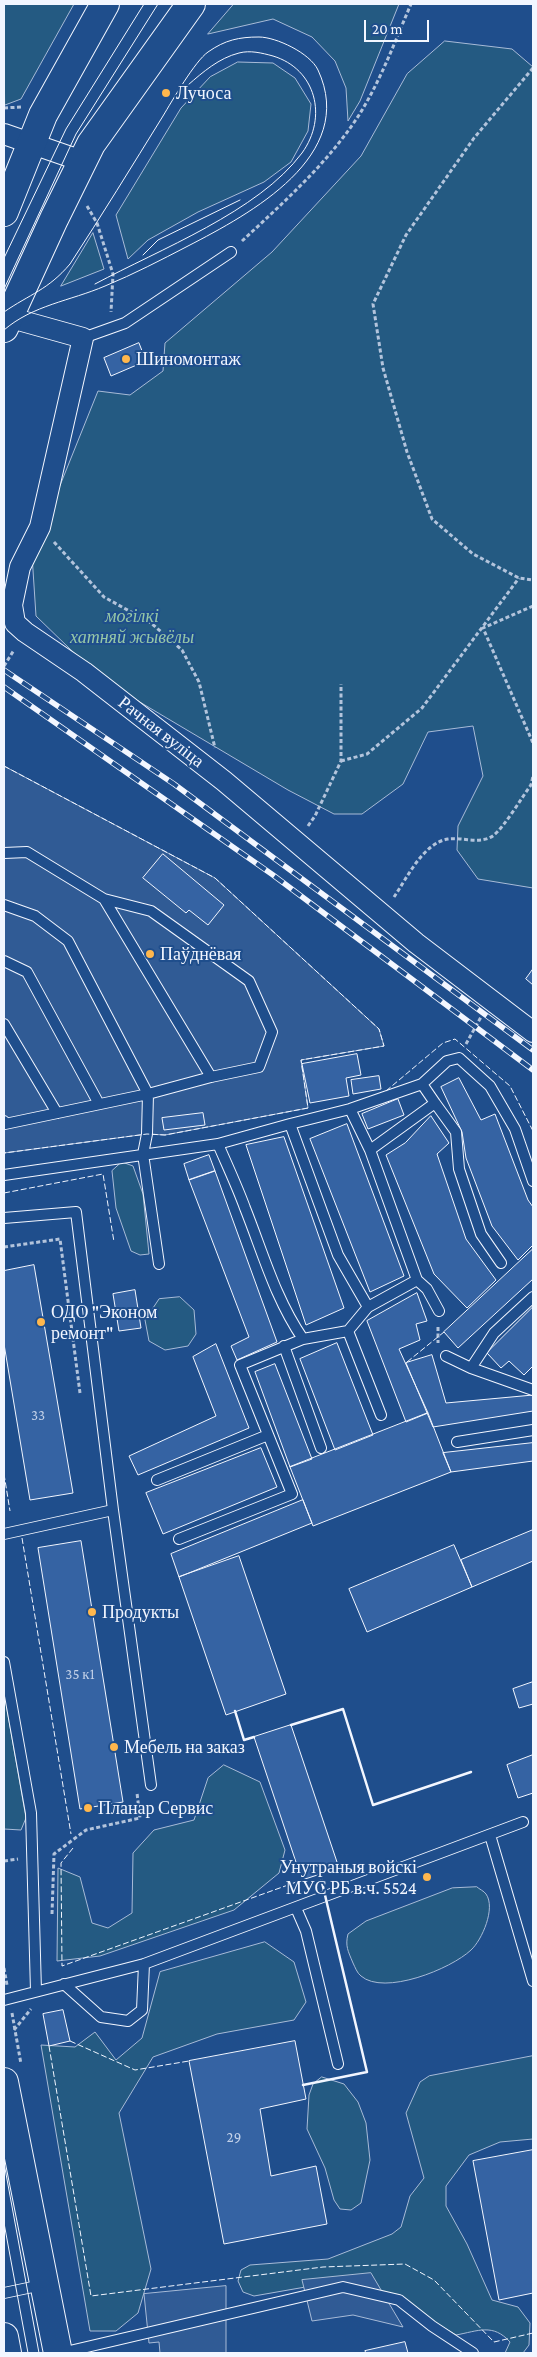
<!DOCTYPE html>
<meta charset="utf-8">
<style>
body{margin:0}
#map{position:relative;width:537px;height:2357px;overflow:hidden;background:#1f4e8c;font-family:"Crimson Pro",serif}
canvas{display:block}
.frame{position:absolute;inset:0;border:5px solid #f2f6ff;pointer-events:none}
.scale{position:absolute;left:364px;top:20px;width:65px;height:22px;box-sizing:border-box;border:2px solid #f2f6ff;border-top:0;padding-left:6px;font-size:15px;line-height:18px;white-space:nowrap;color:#f2f6ff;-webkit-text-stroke:4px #1f4e8c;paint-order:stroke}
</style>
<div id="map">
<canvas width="537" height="2357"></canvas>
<div class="frame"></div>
<div class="scale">20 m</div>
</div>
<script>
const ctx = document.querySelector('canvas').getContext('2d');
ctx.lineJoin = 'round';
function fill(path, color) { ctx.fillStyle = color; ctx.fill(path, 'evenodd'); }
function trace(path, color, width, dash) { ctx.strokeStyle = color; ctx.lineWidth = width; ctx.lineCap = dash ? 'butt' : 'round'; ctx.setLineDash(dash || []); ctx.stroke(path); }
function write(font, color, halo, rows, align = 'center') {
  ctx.font = font + ' "Crimson Pro",serif'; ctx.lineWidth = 4; ctx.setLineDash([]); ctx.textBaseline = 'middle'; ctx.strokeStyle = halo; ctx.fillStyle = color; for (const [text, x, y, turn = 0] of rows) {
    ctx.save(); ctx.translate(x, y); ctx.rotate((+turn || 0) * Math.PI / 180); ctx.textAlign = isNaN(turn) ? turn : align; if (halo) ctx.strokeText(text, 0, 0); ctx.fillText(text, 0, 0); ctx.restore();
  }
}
const green = new Path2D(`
 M4 4H74L21 99 5 105Z
 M234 4H399L360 101 348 121 346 88 335 61 312 37 273 19 208 34Z
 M445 41 512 49 533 67V888L478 879 457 850 458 826 483 776 473 726 428 732 403 784 362 814H334L288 790 101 679 36 616 32 555 98 391 130 395 163 371 165 343 272 252 361 156 407 74Z
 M238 62 273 63 295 78 311 104 308 131 291 162 264 182 198 212 148 240 128 259 116 215 181 108 210 77Z
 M93 233 104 269 61 286Z
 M122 1162 133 1166 143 1194 149 1254 140 1255 131 1251 116 1208 112 1171Z
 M180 1297 194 1310 196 1334 188 1346 165 1350 149 1341 145 1320 159 1299Z
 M4 1692 26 1818 21 1830 4 1829Z
 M224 1765 260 1782 285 1850 279 1873 234 1910 100 1956 57 1961 58 1868 80 1877 92 1923 108 1928 132 1913 133 1853 154 1830 194 1820 208 1778Z
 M477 1887C479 1889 484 1891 486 1894 496 1908 482 1940 471 1950 451 1969 384 1996 361 1976 357 1973 355 1967 353 1963 348 1951 345 1946 348 1934L366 1921 452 1888Z
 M265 1942 294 1962 306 2002 294 2020 217 2034 153 2057 119 2113 151 2269 138 2313 116 2331H90L41 2045 75 2047 95 2032 116 2060 142 2038 160 1972Z
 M533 2056V2139L500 2142 469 2155 446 2186V2206L467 2244 492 2300 518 2307 530 2323 529 2345 523 2353H505L510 2342C493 2323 478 2331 456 2335L389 2295 334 2282 254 2296 243 2292 238 2281 241 2270 250 2265 328 2259 392 2234 401 2227 410 2196 424 2178 406 2113 420 2082 429 2076Z
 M322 2077 344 2084 358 2102 366 2123 370 2160 361 2203 351 2210 340 2209 334 2200 325 2168 307 2129 309 2095 313 2084Z`);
fill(green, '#245a82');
trace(green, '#a8bbd7', 1);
const parking = new Path2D(`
 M4 766 215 878 379 1029 384 1046 301 1060 308 1108 165 1135 147 1134 4 1153Z
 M371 2273 403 2327 353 2315 312 2321 302 2280Z
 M226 2286V2353H160L159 2342 149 2343 144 2294Z`);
fill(parking, '#305b95');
trace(parking, '#a8bbd7', 1);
const building = new Path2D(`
 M139 343 146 361 111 376 104 358Z
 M163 854 224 905 208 925 189 910 186 913 143 878Z
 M533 969V985L526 979Z
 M357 1054 361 1075 346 1078 349 1096 310 1103 302 1064Z
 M379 1076 381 1089 353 1094 351 1080Z
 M459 1078 481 1120 495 1114 528 1200 533 1207V1245L518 1260 492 1226 466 1158 462 1132 441 1087Z
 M398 1099 404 1115 368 1129 362 1114Z
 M203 1113 205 1125 164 1130 162 1118Z
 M431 1116 449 1143 437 1154 466 1239 496 1280 467 1308 434 1274 386 1155 405 1143Z
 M347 1124 404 1276 370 1292 310 1139Z
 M284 1137 344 1308 306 1325 246 1145Z
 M209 1155 215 1171 189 1180 184 1164Z
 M215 1171 277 1342 237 1360 231 1346 249 1337 189 1180Z
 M533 1249V1279L458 1348 444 1332Z
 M34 1265 73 1493 30 1500 4 1344V1271Z
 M135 1290 141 1328 119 1331 113 1294Z
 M417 1293 427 1321 416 1324 420 1340 399 1349 428 1413 406 1422 367 1321Z
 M533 1307V1366L524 1375 509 1361 501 1368 487 1353Z
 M337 1343 373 1435 335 1450 300 1359Z
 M216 1344 249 1428 138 1475 129 1456 216 1416 193 1357Z
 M432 1355 446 1403 533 1395V1411L433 1427 406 1363Z
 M275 1364 312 1459 290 1467 255 1372Z
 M428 1413 451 1472 313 1526 290 1467Z
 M533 1443V1461L451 1472 443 1453Z
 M261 1448 277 1487 163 1534 146 1493Z
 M303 1500 312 1523 179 1577 171 1554Z
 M533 1530V1561L472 1587 461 1560Z
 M81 1541 123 1802 80 1809 38 1548Z
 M454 1545 472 1587 367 1632 349 1589Z
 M239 1556 286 1694 226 1715 179 1577Z
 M533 1682V1704L519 1708 513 1689Z
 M291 1725 339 1868 302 1880 254 1737Z
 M533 1755V1793L518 1798 507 1765Z
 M63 2010 70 2041 49 2046 43 2014Z
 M295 2041 306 2099 260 2109 271 2176 316 2166 327 2224 224 2244 189 2061Z
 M533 2150V2293L499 2300 473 2161Z
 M405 2342 408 2353H366L365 2351Z`);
fill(building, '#3563a3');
trace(building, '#f2f6ff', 1);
const service = new Path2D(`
 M83 338 125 323 231 252
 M4 853 27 852 104 899 211 1077 148 1094 5 1124 4 1121
 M104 899 151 911 249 981 272 1032 259 1067 211 1077
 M4 905 35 916 68 941 148 1094 147 1134 143 1154 159 1264
 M4 961 27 972 99 1104
 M4 1024 57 1113
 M435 1103 422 1084 447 1061 459 1058 490 1086 515 1129 533 1181
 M350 1109 370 1150
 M290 1124 350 1109 422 1084
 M218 1144 290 1124 338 1255 368 1307
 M4 1175 218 1144C227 1165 237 1186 245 1208 263 1253 275 1298 303 1339L348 1331 368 1307 417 1280 427 1289 439 1311
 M4 1218 76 1212 113 1510 151 1785
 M417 1280 370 1150 435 1103 456 1132 459 1169 481 1234 501 1263
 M348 1331 381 1415
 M284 1346 321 1448
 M446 1356 471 1368 533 1390
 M471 1368 494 1333 533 1297
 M457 1442 533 1430
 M157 1480 268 1435
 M4 1534 113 1510
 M179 1539 292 1494 240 1365 303 1339
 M4 1662 31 1813 36 1991
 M490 1835 533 1981
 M296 1908 306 1931 338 2064
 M64 1984 101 2017 128 2021 142 2010 144 1964
 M4 2000 144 1964 523 1822
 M4 2293 42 2285
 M61 2353 343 2287 399 2300 432 2326 473 2353`);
const minor = new Path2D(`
 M4 134 82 161
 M4 316 83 338 40 527 20 567 12 605 15 623 25 632 84 672 224 781 416 943 533 1032`);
const primary = new Path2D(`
 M4 212 43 115 105 4
 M4 328 54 219 91 144 191 4
 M4 2082 58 2353
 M4 2337 7 2353`);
trace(service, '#f2f6ff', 12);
trace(minor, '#f2f6ff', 22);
trace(primary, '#f2f6ff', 30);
trace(new Path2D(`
 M533 68 474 138 406 235 373 304 383 368 407 452 432 519 473 554 519 578 533 580
 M4 108 21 107
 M87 206 97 223 113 274 111 312
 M242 241C284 202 328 163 359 115 381 80 395 41 411 4
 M54 542 104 597 151 623 182 650 199 682 215 748
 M533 606 483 628 533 743
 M4 666 14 650
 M341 761 367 754 422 708 519 578
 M308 826 315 816 341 761V684
 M394 897C407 878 423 843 448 839 462 837 482 845 494 835 505 826 522 797 531 785L533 776
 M466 1044 481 1017
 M4 1247 60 1239 80 1393
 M438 1327V1343
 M4 1861 18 1859
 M52 1914 54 1854 86 1830 140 1818 137 1793
 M4 1968 7 1985
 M12 2013 21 2064
 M14 2030 31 2009`), '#b3c4dc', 3, [4, 2.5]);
trace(service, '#1f4e8c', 10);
trace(minor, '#1f4e8c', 20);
trace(primary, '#1f4e8c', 28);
trace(new Path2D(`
 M143 255 158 240 240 200
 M4 258 66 129 144 4
 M95 284C160 249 258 212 302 153 328 117 316 69 273 56 262 53 250 50 239 53 219 58 203 72 188 85
 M4 289 76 134 158 4
 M4 312C30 294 48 290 70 264 102 215 132 166 163 116 172 101 195 61 208 52 225 40 239 37 259 37 276 37 310 53 318 70 358 156 250 214 188 246 161 260 134 274 105 286 70 301 33 305 4 330
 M4 2163 39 2353
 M4 2223 28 2353`), '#f2f6ff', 1);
const rail = new Path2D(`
 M4 670 174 784 533 1050
 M4 687 273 875 533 1070`);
trace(rail, '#f2f6ff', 5.5);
trace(rail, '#1f4e8c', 4, [11]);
trace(new Path2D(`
 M4 766 215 878 379 1029 384 1046 301 1060 308 1108 165 1135 147 1134 4 1153
 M386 1091 443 1043 455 1039 510 1086 533 1131
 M4 1193 103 1174 114 1242
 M407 1362 444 1332
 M4 1474 10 1511
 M22 1538 71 1834
 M73 1848 61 1863 62 1966 302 1880
 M70 2041 135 2070 189 2061
 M49 2046 91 2296 323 2267 405 2264 434 2280 494 2342 533 2333`), '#f2f6ff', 1, [6, 2.5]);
trace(new Path2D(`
 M235 1711 244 1740 254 1737
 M291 1725 343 1709 373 1805 471 1772
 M303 2085 367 2072 320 1874`), '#f2f6ff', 2.5);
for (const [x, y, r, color] of [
 [166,93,5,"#ffb74d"],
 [126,359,5,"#ffb74d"],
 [150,954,5,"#ffb74d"],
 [41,1322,5,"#ffb74d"],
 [92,1612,5,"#ffb74d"],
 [114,1747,5,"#ffb74d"],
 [88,1808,5,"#ffb74d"],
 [427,1877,5,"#ffb74d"]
]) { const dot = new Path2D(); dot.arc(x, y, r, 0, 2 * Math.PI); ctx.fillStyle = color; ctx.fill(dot); trace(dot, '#1f4e8c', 2); }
write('15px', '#c3d1e8', null, [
 ["33",38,1415],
 ["35 к1",80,1674],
 ["29",234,2137]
]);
write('18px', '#f2f6ff', '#1f4e8c', [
 ["Лучоса",176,93],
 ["Шиномонтаж",136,359],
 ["Паўднёвая",160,954],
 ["ОДО \"Эконом",51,1312],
 ["ремонт\"",51,1333],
 ["Продукты",102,1612],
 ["Мебель на заказ",124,1747],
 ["Планар Сервис",98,1808],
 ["Унутраныя войскі",417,1867,"right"],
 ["МУС РБ в.ч. 5524",417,1888,"right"]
], 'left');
write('italic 18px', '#97c8a6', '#1f4e8c', [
 ["могілкі",132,616],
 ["хатняй жывёлы",132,637]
]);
write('18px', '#f2f6ff', '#1f4e8c', [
 ["Рачная вуліца",161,732,38]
]);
</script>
